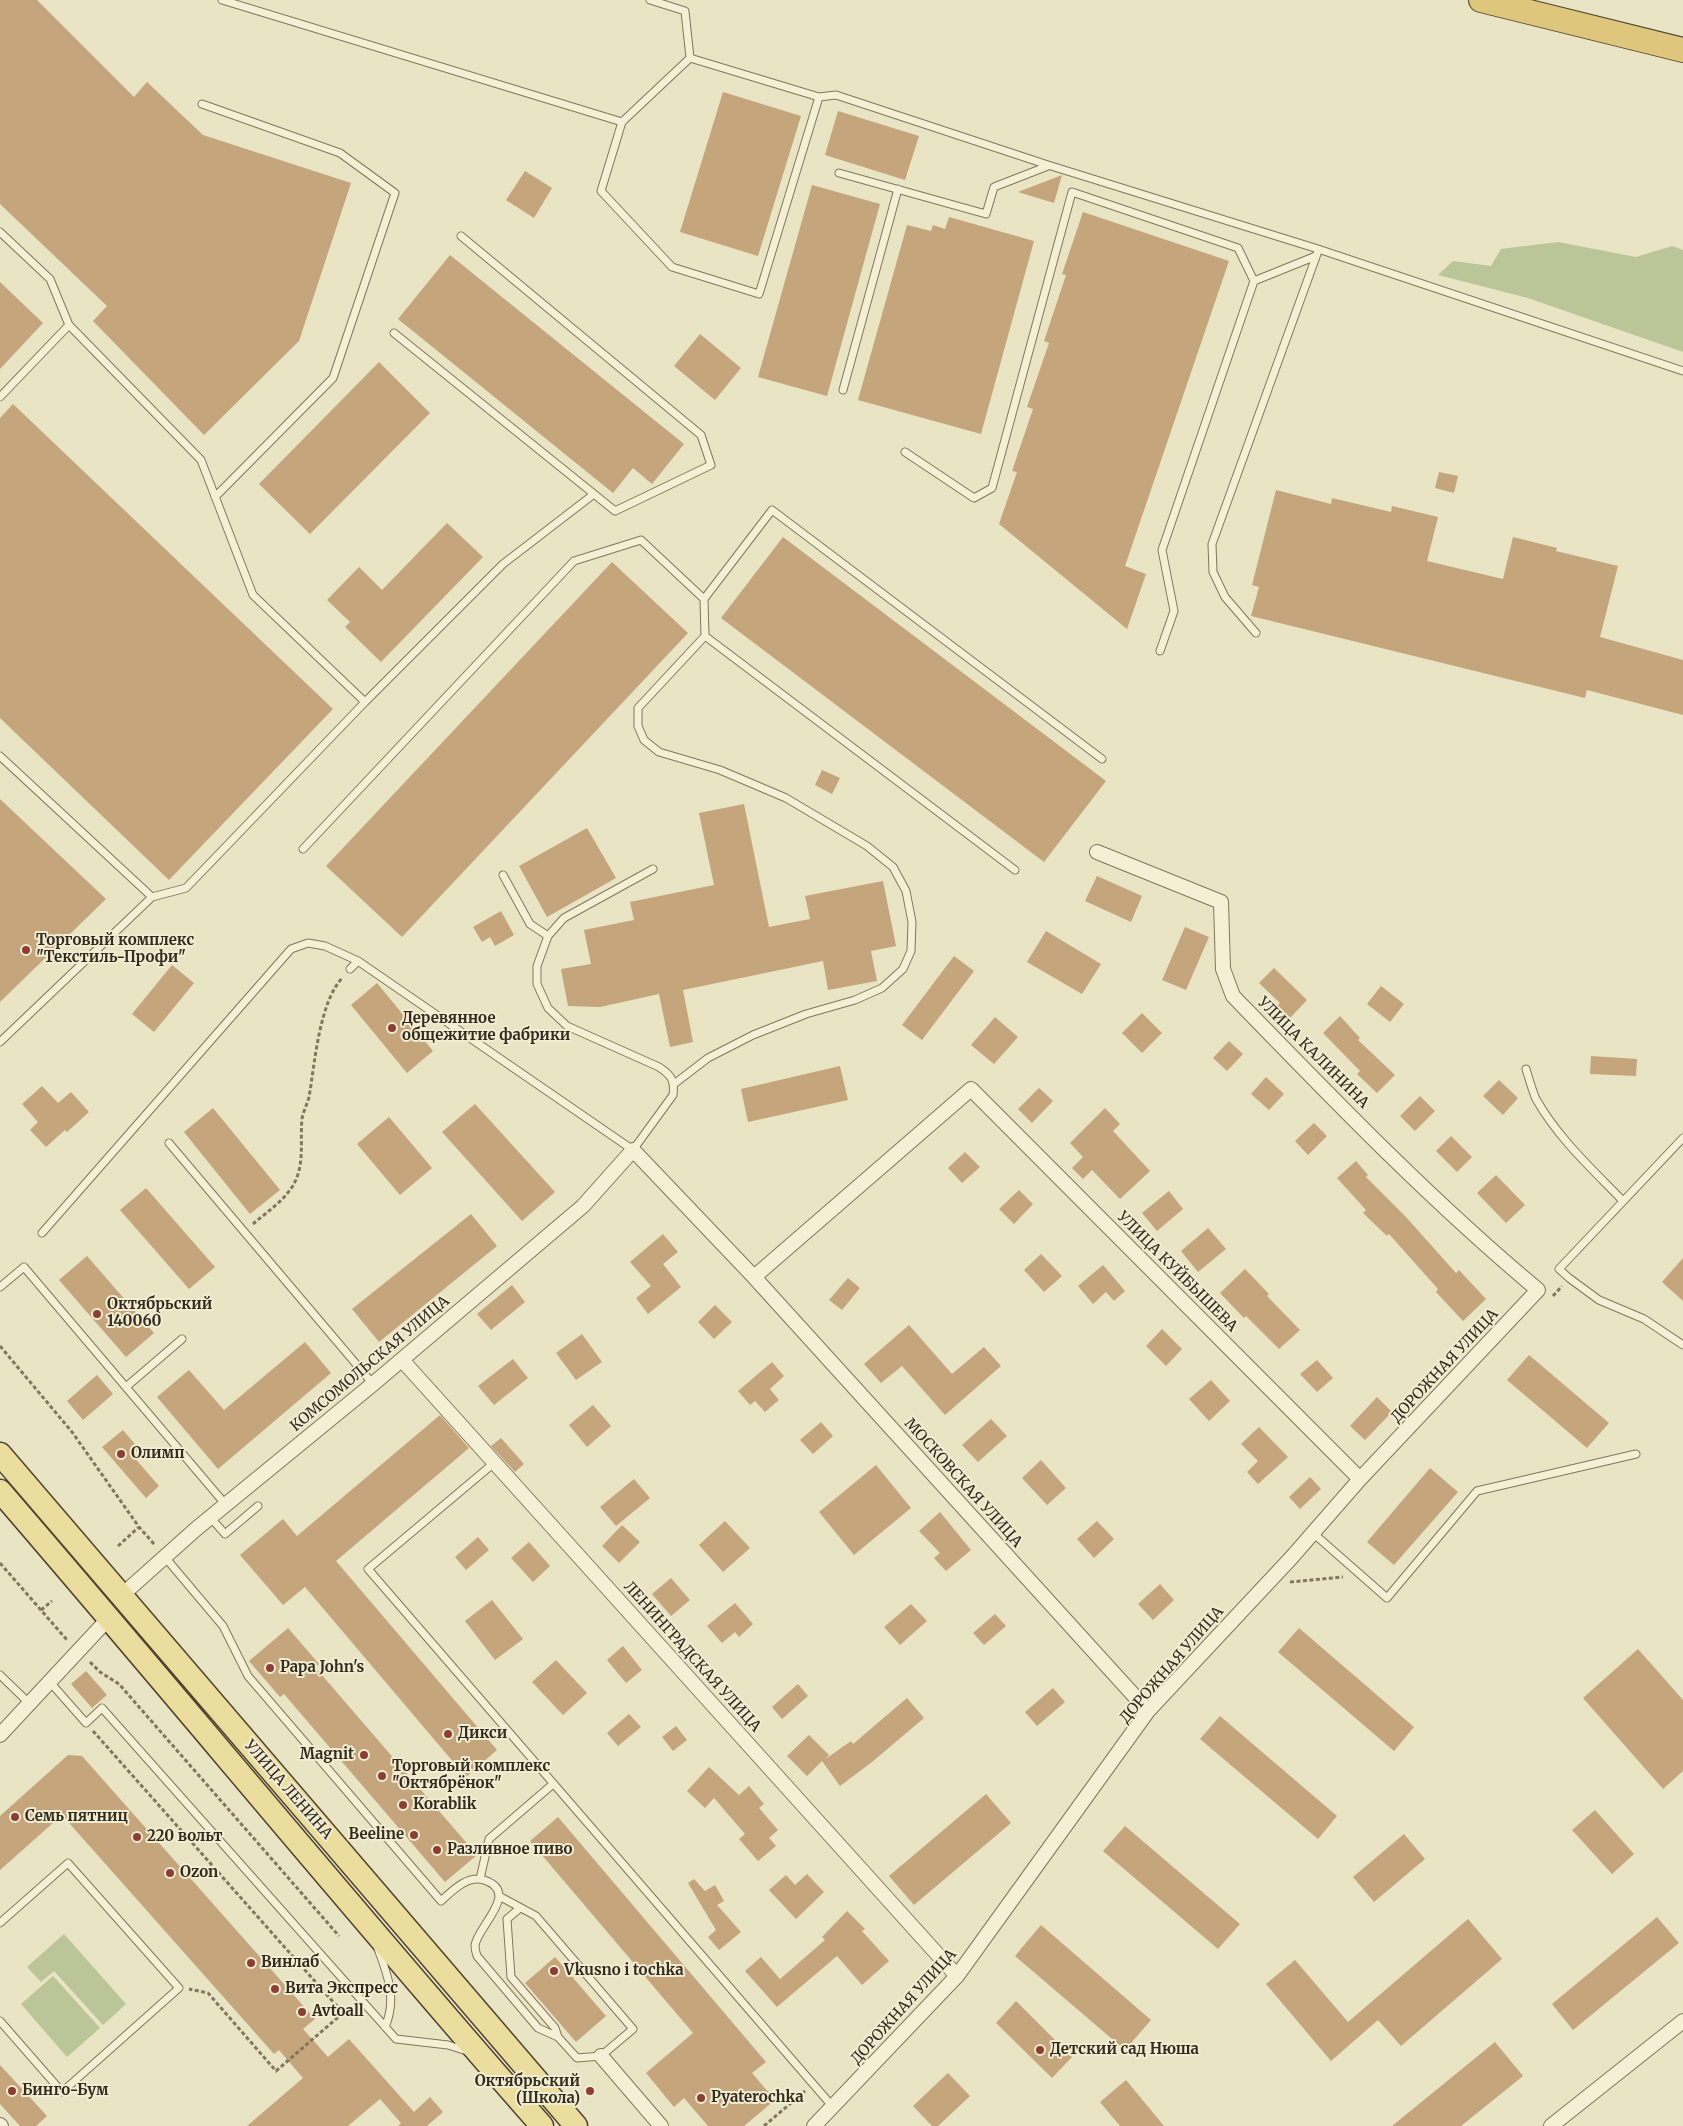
<!DOCTYPE html>
<meta charset="utf-8">
<style>
body{margin:0}
canvas{display:block;background:#e9e4c3}
</style>
<canvas width="1683" height="2126"></canvas>
<script>
const ctx = document.querySelector('canvas').getContext('2d');
ctx.lineJoin = 'round';
function fill(path, color) { ctx.fillStyle = color; ctx.fill(path, 'evenodd'); }
function trace(path, color, width, dash) { ctx.strokeStyle = color; ctx.lineWidth = width; ctx.lineCap = dash ? 'butt' : 'round'; ctx.setLineDash(dash || []); ctx.stroke(path); }
function write(font, color, halo, rows, align = 'center') {
  ctx.font = font + ' Merriweather,serif'; ctx.lineWidth = 4; ctx.setLineDash([]); ctx.textBaseline = 'middle'; ctx.strokeStyle = halo; ctx.fillStyle = color; for (const [text, x, y, turn = 0] of rows) {
    ctx.save(); ctx.translate(x, y); ctx.rotate((+turn || 0) * Math.PI / 180); ctx.textAlign = isNaN(turn) ? turn : align; if (halo) ctx.strokeText(text, 0, 0); ctx.fillText(text, 0, 0); ctx.restore();
  }
}
fill(new Path2D(`
 M1558 242 1636 257 1672 246 1683 250V352L1528 298 1438 275 1453 261 1491 266 1501 249Z
 M64 1934 126 2004 103 2025 54 1971 41 1982 27 1967Z
 M53 1976 100 2028 67 2057 21 2004Z`), '#bac698');
fill(new Path2D(`
 M0 0H37L134 97 147 82 203 135 351 183 299 341 204 435 93 321 107 306 0 204Z
 M723 92 801 116 758 256 680 232Z
 M838 111 919 136 905 180 825 155Z
 M525 171 552 188 534 218 506 200Z
 M1062 175 1054 203 1018 192Z
 M812 185 880 204 827 396 758 377Z
 M1083 212 1229 261 1125 566 1146 574 1127 629 999 524 1017 472 1012 471 1033 409 1027 407 1049 343 1044 341 1066 275 1062 274Z
 M949 217 1034 241 981 434 858 400 907 225 931 231 933 225 945 229Z
 M450 255 684 444 652 484 633 468 613 493 398 319Z
 M0 282 43 323 0 369Z
 M700 334 741 368 715 400 674 366Z
 M379 362 430 413 310 534 259 484Z
 M13 404 333 709 169 880 0 718V418Z
 M1439 472 1458 476 1454 493 1435 488Z
 M1276 490 1331 504 1332 498 1391 512 1392 506 1438 517 1427 561 1503 579 1513 537 1557 548 1556 551 1618 566 1600 637 1683 660V715L1587 690 1585 698 1251 616 1259 587 1252 585Z
 M447 523 483 557 381 662 345 627 350 622 327 600 359 567 382 590Z
 M783 537 1106 781 1044 862 721 618Z
 M612 562 688 633 402 937 326 866Z
 M822 770 840 778 832 794 815 785Z
 M0 799 106 899 0 1002Z
 M744 804 769 927 810 919 805 896 883 881 896 946 871 951 877 981 828 990 823 961 683 990 693 1042 670 1047 659 994 600 1007 568 1006 561 969 591 964 584 930 634 920 630 902 714 885 699 813Z
 M587 828 616 878 547 917 519 866Z
 M1097 876 1142 896 1131 922 1085 901Z
 M501 911 514 935 495 946 490 937 482 942 473 927Z
 M1185 927 1209 937 1186 990 1162 980Z
 M1046 931 1101 964 1082 994 1027 962Z
 M954 956 974 971 922 1040 902 1025Z
 M172 965 194 983 154 1032 132 1014Z
 M1274 968 1307 1000 1289 1019 1276 1007 1280 1003 1259 983Z
 M377 983 433 1051 407 1073 351 1005Z
 M1381 986 1404 1004 1390 1022 1367 1004Z
 M1142 1013 1162 1033 1142 1053 1122 1033Z
 M1340 1016 1360 1038 1358 1040 1395 1075 1377 1093 1357 1074 1360 1071 1323 1033Z
 M995 1017 1018 1037 994 1064 971 1045Z
 M1229 1041 1243 1054 1227 1071 1213 1058Z
 M1591 1056 1637 1059 1636 1076 1590 1074Z
 M840 1066 848 1100 748 1122 741 1089Z
 M1266 1077 1284 1094 1269 1110 1251 1094Z
 M1499 1080 1518 1098 1503 1115 1483 1096Z
 M42 1086 58 1103 71 1092 89 1112 67 1132 65 1130 46 1147 30 1130 38 1122 22 1104Z
 M1039 1088 1053 1101 1032 1123 1018 1109Z
 M1420 1096 1435 1111 1415 1131 1400 1116Z
 M475 1104 555 1192 522 1221 442 1132Z
 M213 1108 280 1190 250 1214 184 1132Z
 M1105 1108 1120 1124 1113 1131 1150 1171 1120 1199 1092 1170 1083 1179 1072 1168 1083 1157 1070 1143Z
 M389 1117 432 1168 400 1195 357 1144Z
 M1314 1123 1327 1136 1308 1155 1295 1141Z
 M1451 1136 1472 1157 1457 1172 1436 1151Z
 M965 1152 980 1167 962 1183 948 1168Z
 M1356 1161 1368 1175 1366 1177 1406 1217 1456 1273 1459 1270 1486 1299 1463 1321 1436 1292 1438 1289 1389 1234 1387 1236 1363 1213 1366 1210 1337 1178Z
 M1496 1175 1525 1205 1506 1223 1477 1193Z
 M146 1188 215 1267 189 1289 120 1210Z
 M1019 1190 1033 1204 1014 1224 999 1209Z
 M1169 1191 1183 1209 1157 1231 1142 1213Z
 M471 1214 497 1246 379 1342 352 1309Z
 M1208 1228 1226 1249 1198 1272 1181 1251Z
 M663 1234 678 1252 663 1264 681 1287 648 1314 636 1298 651 1286 630 1262Z
 M1041 1254 1062 1276 1044 1292 1024 1270Z
 M87 1256 154 1333 126 1357 59 1280Z
 M1683 1258V1301L1662 1282Z
 M1103 1265 1125 1291 1114 1301 1106 1292 1093 1304 1078 1286Z
 M1245 1269 1269 1294 1267 1296 1300 1330 1279 1349 1246 1316 1244 1318 1220 1293Z
 M848 1278 860 1288 842 1310 829 1300Z
 M512 1285 525 1302 491 1330 477 1314Z
 M715 1305 732 1322 714 1339 698 1322Z
 M909 1325 952 1374 984 1347 1001 1366 945 1415 902 1366 881 1383 864 1364Z
 M1162 1329 1182 1349 1166 1366 1146 1346Z
 M582 1334 602 1362 576 1380 556 1353Z
 M305 1342 331 1373 218 1469 157 1397 189 1370 224 1410Z
 M1529 1355 1609 1423 1587 1448 1507 1380Z
 M513 1359 528 1378 494 1405 478 1386Z
 M1317 1360 1333 1378 1317 1392 1300 1374Z
 M772 1362 784 1376 770 1389 779 1400 765 1412 755 1401 750 1405 738 1391Z
 M97 1375 113 1394 83 1420 67 1401Z
 M1211 1380 1230 1401 1209 1421 1189 1399Z
 M1377 1397 1392 1412 1365 1440 1350 1426Z
 M593 1405 611 1426 587 1447 569 1425Z
 M440 1415 469 1448 336 1561 497 1750 466 1777 305 1587 283 1605 240 1555 283 1519 297 1536Z
 M991 1419 1007 1436 978 1462 962 1445Z
 M821 1422 833 1436 813 1454 800 1440Z
 M1259 1427 1288 1457 1258 1484 1247 1472 1258 1461 1241 1444Z
 M123 1430 139 1449 132 1455 159 1486 146 1498 102 1447Z
 M501 1438 524 1464 515 1472 491 1446Z
 M1041 1460 1066 1488 1047 1505 1022 1478Z
 M876 1465 911 1508 854 1555 819 1512Z
 M1430 1468 1458 1492 1394 1565 1367 1542Z
 M1310 1477 1321 1489 1300 1509 1289 1497Z
 M634 1479 650 1498 616 1526 600 1507Z
 M940 1512 971 1550 946 1571 934 1558 940 1553 919 1531Z
 M725 1521 750 1548 723 1572 699 1545Z
 M1097 1521 1114 1539 1094 1558 1077 1539Z
 M622 1525 640 1542 619 1563 602 1546Z
 M478 1537 489 1550 466 1570 455 1557Z
 M529 1542 550 1566 533 1582 511 1558Z
 M671 1578 690 1600 671 1616 652 1594Z
 M1160 1584 1174 1600 1153 1620 1138 1604Z
 M492 1600 523 1639 495 1660 465 1621Z
 M735 1603 753 1624 739 1637 735 1632 722 1643 707 1626Z
 M911 1604 927 1621 900 1645 884 1627Z
 M995 1614 1006 1626 984 1645 973 1633Z
 M288 1628 319 1664 315 1667 477 1855 445 1882 284 1694 280 1697 249 1661Z
 M1299 1628 1414 1727 1394 1751 1278 1652Z
 M623 1646 642 1670 626 1683 607 1660Z
 M1638 1649 1683 1700V1771L1663 1789 1583 1698Z
 M556 1660 587 1693 563 1715 532 1682Z
 M86 1671 107 1695 92 1708 71 1684Z
 M798 1684 808 1696 782 1719 772 1707Z
 M1053 1688 1065 1702 1037 1726 1025 1712Z
 M907 1698 924 1718 872 1762 840 1786 822 1761 807 1776 787 1756 809 1735 829 1755 824 1760 851 1741 853 1744Z
 M629 1714 641 1727 618 1746 607 1733Z
 M1220 1716 1337 1816 1318 1839 1200 1739Z
 M676 1726 687 1740 673 1751 662 1737Z
 M68 1755 82 1756 315 2019 303 2029 328 2057 349 2039 414 2112 430 2097 443 2112 427 2126H398L401 2123 380 2099 348 2126H247L303 2078 279 2050 274 2054 62 1815 0 1870V1816Z
 M709 1767 739 1795 749 1786 764 1804 759 1808 778 1830 769 1838 776 1846 758 1861 739 1839 745 1834 714 1798 705 1808 687 1791Z
 M986 1794 1011 1823 914 1905 889 1876Z
 M1595 1810 1634 1854 1612 1874 1572 1830Z
 M558 1817 766 2062 752 2073 775 2100 744 2126H708L684 2098 674 2107 646 2073 693 2033 530 1841Z
 M1125 1826 1240 1924 1218 1949 1103 1851Z
 M1404 1834 1425 1859 1374 1902 1353 1877Z
 M807 1874 824 1892 796 1919 769 1890 786 1875 795 1885Z
 M694 1879 705 1891 715 1885 724 1901 717 1905 741 1932 719 1950 708 1937 716 1930 688 1883Z
 M847 1911 865 1929 862 1931 889 1961 862 1985 837 1956 777 2007 745 1971 761 1957 780 1979 825 1940 822 1937Z
 M1657 1917 1679 1943 1573 2030 1552 2004Z
 M1468 1919 1502 1959 1401 2046 1378 2020 1331 2061 1266 1984 1295 1960 1348 2022Z
 M1041 1925 1151 2020 1125 2050 1015 1956Z
 M555 1957 606 2016 576 2042 525 1983Z
 M1016 2001 1072 2057 1052 2078 996 2023Z
 M1495 2042 1523 2076 1461 2126H1392Z
 M0 2065 47 2116 36 2126H20L0 2104Z
 M948 2073 970 2096 938 2126H932L913 2106Z
 M1126 2080 1164 2126H1120L1100 2102Z`), '#c4a57c');
const service = new Path2D(`
 M222 0 622 122 690 58 819 97 836 95 1048 165 1318 249 1683 371
 M650 0 685 11 690 58
 M202 104 340 153 395 193 333 378 215 497
 M622 122 601 191 672 267 759 294 819 97
 M839 173 986 214 994 187 1048 166
 M0 232 50 279 69 325 201 460 253 595 365 702 186 888 152 897
 M394 333 594 494
 M843 390 898 189
 M0 397 69 325
 M905 452 974 498 992 488 1072 192 1238 248 1254 281
 M1256 633 1225 597 1213 572 1212 544 1317 254
 M705 636 1015 870
 M1160 651 1174 611 1162 550 1254 281 1316 256
 M365 702 503 564 594 494 615 511 711 465 701 435 461 236
 M0 756 152 897 0 1042
 M303 849 574 561 641 540 704 599
 M503 875 530 924 548 936
 M350 969 358 961
 M1526 1069C1529 1079 1532 1090 1536 1099 1558 1138 1592 1169 1622 1200
 M674 1084 708 1058 753 1035 806 1014 855 1000 882 988 903 969 911 951 912 922 906 891 893 867 867 846 786 798 720 770 659 752 644 740 638 726V708L705 636 704 599 772 510 1102 759
 M1683 1138 1559 1269 1569 1278 1599 1300 1644 1319 1683 1345
 M169 1143 373 1384
 M42 1233 291 949 308 943 325 946 358 961 633 1150 673 1095C675 1080 671 1075 659 1067L567 1026 548 1008 537 984V966L548 936 564 918 653 869
 M0 1287 24 1267 226 1505
 M126 1387 182 1339
 M494 1463 368 1569 833 2107
 M210 1517 225 1534 258 1506
 M1313 1533 1387 1598 1477 1491 1636 1454
 M164 1556 223 1626 248 1676 441 1901C452 1891 467 1875 484 1880 521 1892 478 1926 475 1945 475 1948 476 1953 477 1956L538 2028 558 2037
 M0 1675 29 1703
 M49 1681 86 1723 102 1708 396 2039 448 2045 467 2051
 M480 1879 489 1839 553 1784
 M499 1896 536 1916 633 2029 601 2056 577 2058 558 2037 555 2028 511 1977 507 1919 520 1908
 M0 1923 68 1863 179 1988 62 2092 0 2021
 M378 1949C388 1975 397 2000 385 2027`);
const minor = new Path2D(`
 M754 1277 971 1089 1360 1479
 M402 1360 957 1976
 M121 1596 196 1529 373 1384 583 1206 633 1150 754 1277 1148 1711
 M0 1735 109 1618
 M601 2056 661 2126
 M0 2125 1 2126
 M814 2126 957 1976 1148 1711 1292 1557 1360 1479 1538 1290C1430 1200 1331 1097 1233 996L1223 969 1221 902 1097 852
 M1551 2126 1683 2021`);
const primary = new Path2D(`
 M0 1454 576 2126
 M0 1491C182 1702 358 1917 542 2126`);
const trunk = new Path2D(`
 M1481 0 1683 50`);
trace(service, '#82765c', 9);
trace(minor, '#82765c', 16);
trace(primary, '#50432f', 25);
trace(trunk, '#50432f', 26);
trace(new Path2D(`
 M253 1224C268 1211 290 1197 297 1177 304 1159 300 1138 302 1119 303 1112 307 1105 309 1097 315 1063 319 1002 343 977
 M1553 1296 1562 1286
 M0 1346 72 1432 139 1527 155 1545
 M118 1546 139 1527
 M0 1563 67 1640
 M1290 1582 1343 1577
 M41 1610 52 1601
 M90 1662 100 1672 119 1684 339 1936
 M93 1731 343 2013 276 2071 208 1993 189 1989
 M764 2126 805 2091`), '#82765c', 3, [4, 2.5]);
trace(service, '#f5f0d5', 7);
trace(minor, '#f5f0d5', 14);
trace(primary, '#eadd9e', 22);
trace(trunk, '#dec67c', 24);
for (const [x, y, r, color] of [
 [26,950,5,"#8b3e31"],
 [392,1028,5,"#8b3e31"],
 [97,1314,5,"#8b3e31"],
 [121,1454,5,"#8b3e31"],
 [270,1668,5,"#8b3e31"],
 [448,1734,5,"#8b3e31"],
 [364,1755,5,"#8b3e31"],
 [382,1776,5,"#8b3e31"],
 [403,1805,5,"#8b3e31"],
 [15,1817,5,"#8b3e31"],
 [414,1835,5,"#8b3e31"],
 [137,1837,5,"#8b3e31"],
 [437,1850,5,"#8b3e31"],
 [170,1873,5,"#8b3e31"],
 [251,1963,5,"#8b3e31"],
 [554,1971,5,"#8b3e31"],
 [275,1989,5,"#8b3e31"],
 [302,2012,5,"#8b3e31"],
 [1040,2050,5,"#8b3e31"],
 [12,2091,5,"#8b3e31"],
 [590,2091,5,"#8b3e31"],
 [701,2098,5,"#8b3e31"]
]) { const dot = new Path2D(); dot.arc(x, y, r, 0, 2 * Math.PI); ctx.fillStyle = color; ctx.fill(dot); trace(dot, '#f2edd2', 2); }
write('bold 15px', '#332b1e', '#f2edd2', [
 ["Торговый комплекс",36,941],
 ["\"Текстиль-Профи\"",36,958],
 ["Деревянное",402,1019],
 ["общежитие фабрики",402,1036],
 ["Октябрьский",107,1305],
 ["140060",107,1322],
 ["Олимп",131,1454],
 ["Papa John's",280,1668],
 ["Дикси",458,1734],
 ["Magnit",354,1755,"right"],
 ["Торговый комплекс",392,1767],
 ["\"Октябрёнок\"",392,1784],
 ["Korablik",413,1805],
 ["Семь пятниц",25,1817],
 ["Beeline",404,1835,"right"],
 ["220 вольт",147,1837],
 ["Разливное пиво",447,1850],
 ["Ozon",180,1873],
 ["Винлаб",261,1963],
 ["Vkusno i tochka",564,1971],
 ["Вита Экспресс",285,1989],
 ["Avtoall",312,2012],
 ["Детский сад Нюша",1050,2050],
 ["Октябрьский",580,2082,"right"],
 ["(Школа)",580,2099,"right"],
 ["Бинго-Бум",22,2091],
 ["Pyaterochka",711,2098]
], 'left');
write('15px', '#332b1e', '#f2edd2', [
 ["УЛИЦА КАЛИНИНА",1313,1053,45],
 ["УЛИЦА КУЙБЫШЕВА",1177,1272,45],
 ["КОМСОМОЛЬСКАЯ УЛИЦА",370,1364,-40],
 ["ДОРОЖНАЯ УЛИЦА",1445,1366,-47],
 ["МОСКОВСКАЯ УЛИЦА",963,1483,48],
 ["ЛЕНИНГРАДСКАЯ УЛИЦА",692,1657,48],
 ["ДОРОЖНАЯ УЛИЦА",1172,1665,-49],
 ["УЛИЦА ЛЕНИНА",288,1790,49],
 ["ДОРОЖНАЯ УЛИЦА",904,2007,-48]
]);
</script>
